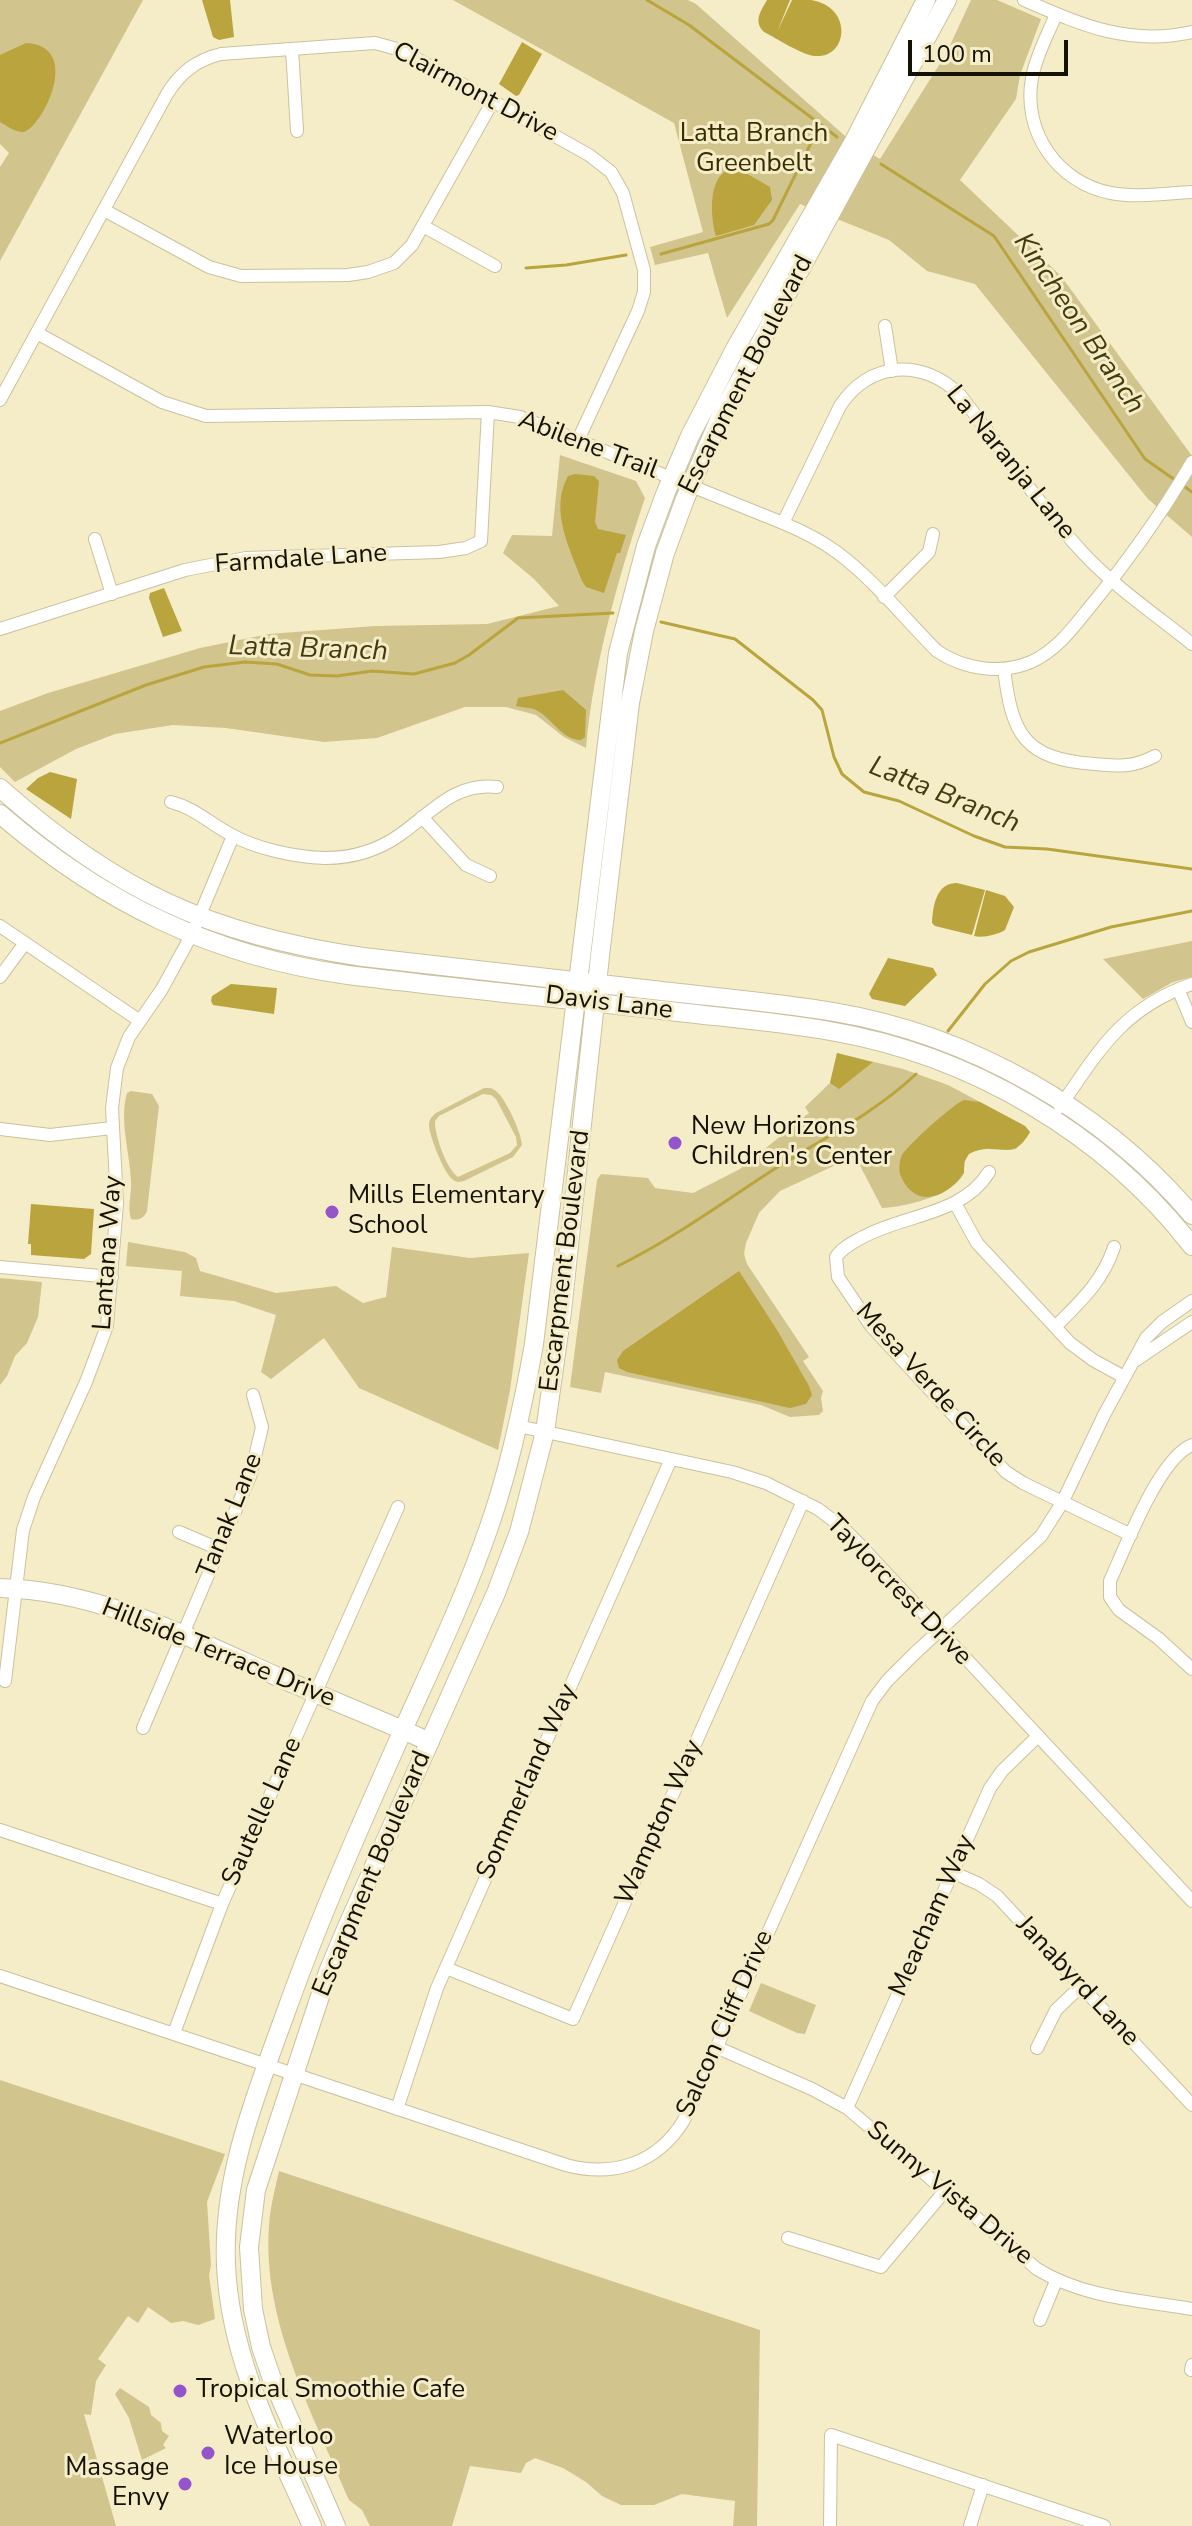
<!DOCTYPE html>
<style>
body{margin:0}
#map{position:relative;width:1192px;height:2526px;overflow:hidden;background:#f5edc8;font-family:"Nunito Sans",sans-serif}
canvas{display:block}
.scale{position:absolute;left:908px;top:40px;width:160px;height:36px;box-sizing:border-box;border:4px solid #141105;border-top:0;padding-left:10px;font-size:24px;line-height:28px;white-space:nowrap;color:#141105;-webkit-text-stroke:6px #f5edc8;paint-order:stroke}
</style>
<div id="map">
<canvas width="1192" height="2526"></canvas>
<div class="scale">100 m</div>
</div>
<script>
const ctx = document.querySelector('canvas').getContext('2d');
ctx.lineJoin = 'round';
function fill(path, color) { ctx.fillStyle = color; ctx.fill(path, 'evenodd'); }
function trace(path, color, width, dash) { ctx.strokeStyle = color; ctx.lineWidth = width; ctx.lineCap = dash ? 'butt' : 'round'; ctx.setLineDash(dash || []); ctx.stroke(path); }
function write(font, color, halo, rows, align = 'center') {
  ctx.font = font + ' "Nunito Sans",sans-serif'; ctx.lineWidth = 6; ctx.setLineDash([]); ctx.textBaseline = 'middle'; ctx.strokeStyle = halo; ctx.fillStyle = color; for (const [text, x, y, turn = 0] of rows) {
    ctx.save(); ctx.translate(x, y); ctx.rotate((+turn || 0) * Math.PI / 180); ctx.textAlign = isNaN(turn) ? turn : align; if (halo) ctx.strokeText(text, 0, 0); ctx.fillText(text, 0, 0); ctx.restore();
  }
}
fill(new Path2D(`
 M0 0H143L0 261V167L9 153 0 144Z
 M453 0H688L696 4 853 143 880 159 946 54 971 0H997L1041 19 1020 75 1016 99 960 180 1061 276 1192 456V537L1148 499 975 284 927 271 889 240 800 204 727 318 708 253 655 265 650 247 703 232 674 123Z
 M560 455 636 481 645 498C619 575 593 666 586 748L564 737 536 715 506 707H465L377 738 324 742 226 728 173 725 115 734 76 749 15 782 0 767V711L48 693 200 648 269 634 375 626 487 624 559 606 534 579 503 553 512 535 552 536Z
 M1192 941V977L1173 982 1143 999 1103 959Z
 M837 1053 903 1069 948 1085 1025 1126 1030 1132 1016 1149C998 1153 988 1144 968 1154 963 1162 966 1171 961 1178 947 1197 904 1207 882 1208L855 1156 780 1191 759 1213 746 1243 744 1254 747 1264 809 1357 803 1361 823 1391 821 1398 823 1411 819 1415 790 1417 761 1405 605 1372 601 1393 570 1387 597 1180 601 1174 648 1178 655 1188 693 1193 740 1169 809 1113 805 1107 830 1083Z
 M484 1088C490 1088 491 1087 496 1091 506 1099 521 1132 522 1145L513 1157 464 1181C459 1182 457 1183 452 1179 444 1173 428 1133 429 1124 430 1117 432 1117 436 1113ZM483 1094 491 1095 496 1099 516 1137 517 1145 510 1153 458 1177C447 1170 434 1134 435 1121L439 1116Z
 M131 1091 152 1094 159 1106 147 1211C144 1218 139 1221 131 1219 127 1206 132 1194 131 1181 130 1152 119 1121 127 1093Z
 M128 1242 185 1252 196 1258 200 1271 276 1293 336 1286 363 1303 386 1297 392 1247 470 1258 529 1253 510 1390 498 1450 359 1388 324 1338 271 1379 261 1372 276 1315 234 1301 180 1296 182 1271 126 1266Z
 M0 1278 42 1282 38 1317 27 1343 15 1356 7 1376 0 1385Z
 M761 1983 816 2005 805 2034 797 2033 749 2011Z
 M0 2080 225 2154 207 2202 211 2265 209 2275 215 2319 198 2325 183 2321 171 2323 148 2307 138 2323 128 2316 98 2359 106 2365 96 2381 91 2415 84 2414 116 2526H0Z
 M279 2171 760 2330 757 2526H733L735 2501 682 2494 654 2505H621L602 2496 586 2482 563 2468 535 2458 526 2463 521 2473 470 2466 452 2526H370L362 2510 349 2500C313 2414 262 2322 269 2226 270 2208 275 2189 279 2171Z
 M120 2388 149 2407 151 2415 161 2423 162 2431 169 2436 163 2445 166 2448 142 2460 129 2418 115 2394Z`), '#d1c48d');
fill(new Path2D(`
 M202 0H230L234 37 219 40 213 37Z
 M767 0H790L777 32 792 0C798 0 805 0 811 0 854 7 848 59 815 56 802 55 776 38 764 32 753 21 761 11 767 0Z
 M522 42 542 54 519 95 516 96 499 84Z
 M26 43C85 46 40 131 23 132 15 132 7 126 0 122V55Z
 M737 168 770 187 772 200 754 225 716 236C710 215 707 169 737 168Z
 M575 474 594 476 599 481 595 522 598 529 626 535 620 553H617L604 593 586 587 582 581C570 549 549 510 568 476Z
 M164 588 182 631 163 637 149 598 150 593Z
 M563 690 586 710 585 737 581 740C562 740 552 718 536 710 530 707 523 708 516 706L518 698Z
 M50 772 77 779 71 819 26 789 38 778Z
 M957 883 985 890 972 935 935 926 932 923C933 906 936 883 957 883Z
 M986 890 1005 896 1014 907 1005 930C997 935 983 938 974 936Z
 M888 958 933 968 937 975 905 1006 872 999 869 994Z
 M231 984 277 988 274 1014 213 1005 211 1001 212 996Z
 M837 1053 872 1062H873L839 1089 830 1083Z
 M964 1100 980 1102 1025 1126 1030 1132C1012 1165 998 1139 969 1154L964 1162V1173C946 1199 914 1210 900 1174 899 1168 899 1162 902 1155 909 1144 952 1105 964 1100Z
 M31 1204 94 1209 91 1254 84 1259 31 1255V1244H28Z
 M739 1271 777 1330 809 1386 812 1395 806 1404 790 1408 627 1372 619 1368 617 1360 623 1351Z`), '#b9a43e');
trace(new Path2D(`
 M647 0 689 25 837 137
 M881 164 994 236 1145 459 1175 480
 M661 254 769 224 773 220 811 143 821 126
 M526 268 566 265 626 255
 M1181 484 1192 492
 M661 622 735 639 813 700 822 710 834 757 842 774 864 792 899 801 974 836 1005 847 1047 849 1192 869
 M0 743 146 685 204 667 245 662 277 664 310 675 337 676 372 671 414 674 455 663 469 655 518 618 613 613
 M948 1031 985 984 1011 961 1029 952 1111 927 1192 911
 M618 1266C675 1238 726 1200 779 1166 826 1137 876 1112 916 1074`), '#b9a43e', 3);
const street = new Path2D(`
 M1024 0C1082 25 1128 46 1192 32
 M1056 14C1048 35 1036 55 1032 78 1022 132 1058 183 1111 193 1137 198 1166 193 1192 192
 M292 49 297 131
 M104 210 209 267 241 276 348 275 368 272 394 263 412 245 493 101
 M423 226 495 266
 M885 326 892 371
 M37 333 162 402 206 416 488 412 520 417 783 523C802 531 822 541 838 553 874 580 905 619 937 651 964 669 1000 675 1031 662 1056 651 1072 629 1089 608 1129 560 1161 515 1192 462
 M0 400 167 94C180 73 196 60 221 54L375 43 401 50 589 155 611 172 623 193 644 270V292L638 311 578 440
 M783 523 840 406C869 361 923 358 960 395 1000 446 1040 507 1084 554 1116 588 1156 615 1192 644
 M95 539 112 594
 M884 597 929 552 933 534
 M0 629 185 570 246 558 439 552 466 548 481 541 488 412
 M1004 669C1012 735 1024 759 1095 764 1120 766 1132 768 1155 756
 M171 802C195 808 209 823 230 834 256 849 295 857 325 858 352 858 379 850 401 834 432 812 455 782 497 787
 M422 817 466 865 490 876
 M0 926 140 1021
 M0 977 25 943
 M1178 989 1192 1022
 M1060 1107C1099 1050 1123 1008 1192 984
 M0 1129 50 1135 112 1128
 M989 1172C962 1216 903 1214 861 1238 852 1243 842 1248 836 1257L838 1277 871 1326 1006 1472 1023 1483 1131 1535
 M955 1203 977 1243 1070 1343 1093 1360 1124 1377
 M0 1267 112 1277
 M1056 1326C1081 1301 1103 1281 1114 1247
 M1136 1360 1192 1322
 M518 1426 732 1472 766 1483 818 1509 842 1527 861 1546 1192 1901
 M1192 1445C1159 1458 1125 1548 1110 1581V1597L1119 1610 1158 1638 1192 1669
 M179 1532 219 1549
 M5 1681 23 1530 34 1497 86 1382 107 1326 117 1203 112 1108 117 1068 129 1037 162 989 192 934 233 836
 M143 1728 251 1474 262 1427 253 1395
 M0 1830 222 1904
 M952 1872 979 1884 997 1896 1192 2105
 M446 1968 573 2019 803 1501
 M0 1976 566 2165C614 2178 658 2163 684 2120L872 1701 887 1681 913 1655 1041 1536 1062 1503 1104 1415 1146 1338 1162 1322 1192 1301
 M174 2033 222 1904 398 1507
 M716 2047 812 2089 847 2108 1037 2269C1084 2298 1139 2300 1192 2309
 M1037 2048 1056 2010 1080 1987
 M847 2108 990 1788 1002 1771 1037 1737
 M397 2109 437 1988 671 1459
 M788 2238 881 2267 944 2192
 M1040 2320 1056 2281
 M1191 2370 1192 2365
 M830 2526 831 2435 1104 2526
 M970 2526 983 2485`);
const secondary = new Path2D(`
 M0 788C115 891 211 935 363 957 460 968 556 979 653 990 713 997 775 1002 834 1012 970 1035 1103 1110 1192 1215
 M0 814C103 903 212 956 348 975 452 988 557 998 661 1010 717 1017 774 1021 830 1031 971 1055 1104 1133 1192 1246
 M0 1588C98 1590 191 1638 278 1677 328 1699 379 1719 430 1742
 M312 2526C274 2441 230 2359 226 2265 222 2175 257 2092 287 2009 321 1914 362 1822 403 1730 433 1663 465 1597 489 1527 510 1467 523 1406 534 1344L618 653 646 546 666 492 690 436 735 349 853 143 926 0
 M336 2526 272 2379 261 2347 253 2309 249 2247 256 2190 328 1972 346 1929 496 1593 519 1532 545 1432 562 1311 600 956 630 703 644 631 665 553 685 499 722 413 947 0`);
trace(street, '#cac29e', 14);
trace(secondary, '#cac29e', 20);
trace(street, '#fff', 12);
trace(secondary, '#fff', 18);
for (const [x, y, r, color] of [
 [675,1143,8,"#9554c9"],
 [332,1212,8,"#9554c9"],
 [180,2391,8,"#9554c9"],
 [208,2453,8,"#9554c9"],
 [185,2484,8,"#9554c9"]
]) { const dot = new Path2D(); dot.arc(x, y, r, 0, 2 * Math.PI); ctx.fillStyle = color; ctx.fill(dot); trace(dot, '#f5edc8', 3); }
write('26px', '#141105', '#f5edc8', [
 ["Clairmont Drive",475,93,28],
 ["Escarpment Boulevard",747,375,-63],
 ["Abilene Trail",588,446,21],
 ["La Naranja Lane",1010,463,51],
 ["Farmdale Lane",301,560,-4],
 ["Davis Lane",609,1004,7],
 ["Lantana Way",109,1253,-86],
 ["Escarpment Boulevard",566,1261,-83],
 ["Mesa Verde Circle",930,1386,48],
 ["Tanak Lane",231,1516,-68],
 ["Taylorcrest Drive",898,1591,46],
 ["Hillside Terrace Drive",218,1654,22],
 ["Sommerland Way",528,1782,-66],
 ["Sautelle Lane",263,1812,-66],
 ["Wampton Way",660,1823,-66],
 ["Escarpment Boulevard",373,1874,-67],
 ["Meacham Way",933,1916,-66],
 ["Janabyrd Lane",1077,1982,47],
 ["Salcon Cliff Drive",726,2024,-66],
 ["Sunny Vista Drive",949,2194,40]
]);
write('26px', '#362d00', '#f5edc8', [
 ["Latta Branch",754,135],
 ["Greenbelt",754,165]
]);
write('26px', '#141105', '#f5edc8', [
 ["New Horizons",691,1128],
 ["Children's Center",691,1158],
 ["Mills Elementary",348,1197],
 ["School",348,1227],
 ["Tropical Smoothie Cafe",196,2391],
 ["Waterloo",224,2438],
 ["Ice House",224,2468],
 ["Massage",169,2469,"right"],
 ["Envy",169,2499,"right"]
], 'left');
write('italic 28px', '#433a0e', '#f5edc8', [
 ["Kincheon Branch",1078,324,56],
 ["Latta Branch",308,650,2],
 ["Latta Branch",944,796,22]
]);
</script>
